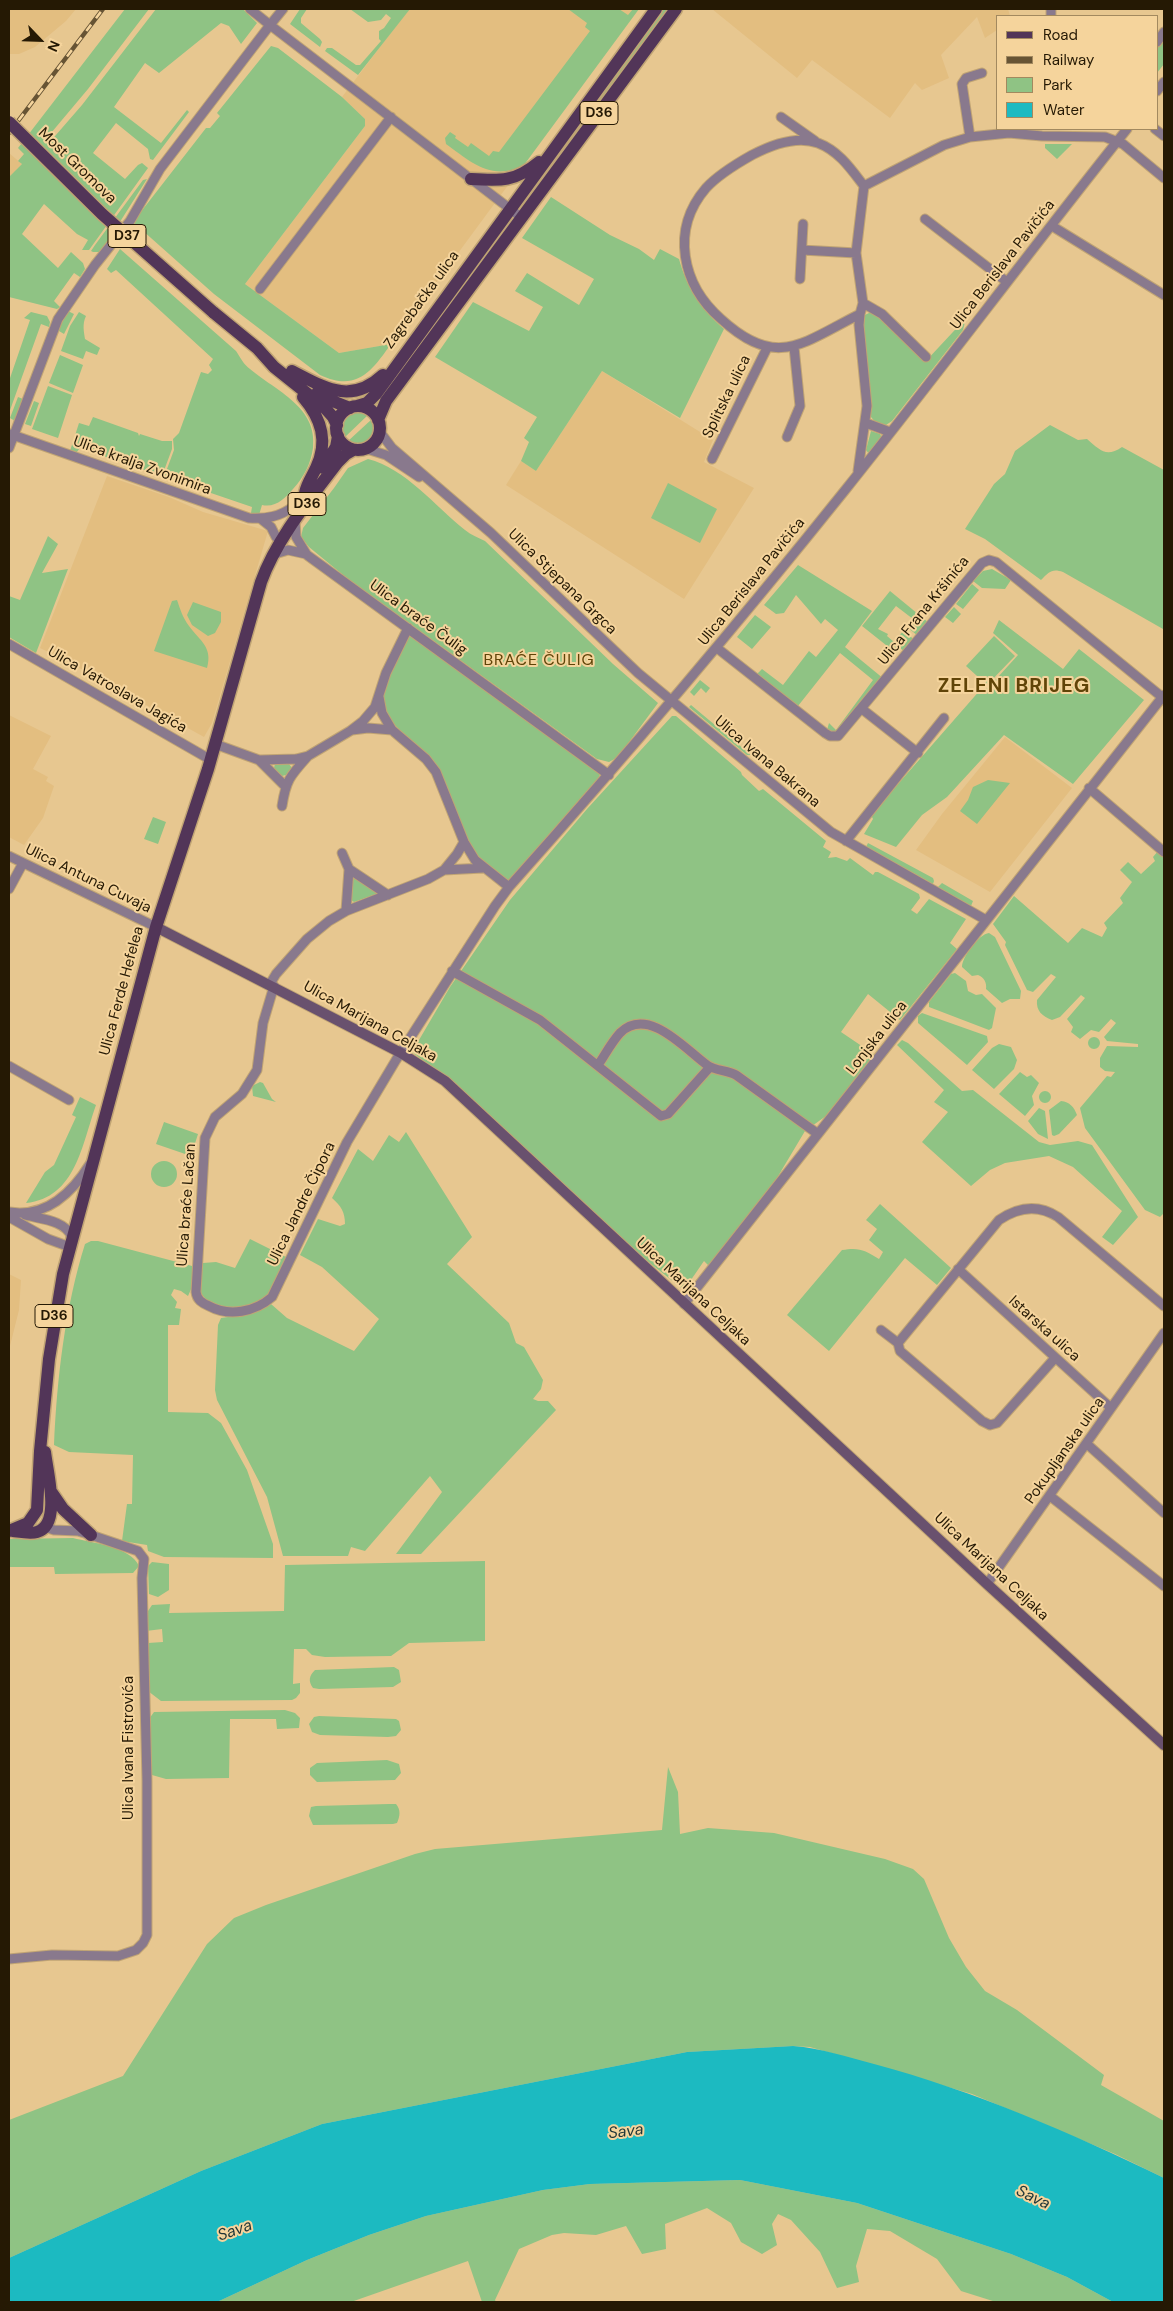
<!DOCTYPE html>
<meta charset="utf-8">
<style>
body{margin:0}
#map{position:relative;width:1173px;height:2311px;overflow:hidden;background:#e7c790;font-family:"DM Sans",sans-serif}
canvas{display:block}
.frame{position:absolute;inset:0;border:10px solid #251904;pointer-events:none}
.legend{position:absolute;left:996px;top:15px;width:162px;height:115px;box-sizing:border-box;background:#f5d49c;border:1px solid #a2895f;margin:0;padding:6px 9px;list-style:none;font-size:15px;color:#251904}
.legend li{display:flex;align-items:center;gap:10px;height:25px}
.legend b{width:25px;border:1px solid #a2895f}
.north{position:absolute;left:15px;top:15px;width:50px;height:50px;-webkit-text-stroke:4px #f5d49c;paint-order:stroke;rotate:114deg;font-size:14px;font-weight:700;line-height:20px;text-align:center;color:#251904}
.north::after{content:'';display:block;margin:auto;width:18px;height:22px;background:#251904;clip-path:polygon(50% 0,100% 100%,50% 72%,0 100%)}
</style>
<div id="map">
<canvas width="1173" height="2311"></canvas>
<div class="frame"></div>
<ul class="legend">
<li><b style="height:6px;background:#523558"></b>Road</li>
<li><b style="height:6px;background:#675434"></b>Railway</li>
<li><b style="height:14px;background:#8fc384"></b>Park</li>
<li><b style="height:14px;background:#1cbac1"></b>Water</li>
</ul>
<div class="north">N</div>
</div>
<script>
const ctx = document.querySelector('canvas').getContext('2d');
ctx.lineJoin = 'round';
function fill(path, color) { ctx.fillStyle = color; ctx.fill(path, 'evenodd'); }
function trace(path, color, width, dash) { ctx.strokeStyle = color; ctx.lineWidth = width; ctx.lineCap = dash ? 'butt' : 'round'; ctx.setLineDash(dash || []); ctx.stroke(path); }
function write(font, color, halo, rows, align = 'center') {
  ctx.font = font + ' "DM Sans",sans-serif'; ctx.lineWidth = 4; ctx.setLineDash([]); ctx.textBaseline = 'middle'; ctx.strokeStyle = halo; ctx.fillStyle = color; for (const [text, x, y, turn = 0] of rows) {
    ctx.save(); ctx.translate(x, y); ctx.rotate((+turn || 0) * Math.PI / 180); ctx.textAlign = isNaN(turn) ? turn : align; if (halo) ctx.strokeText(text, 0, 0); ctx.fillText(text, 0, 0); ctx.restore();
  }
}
fill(new Path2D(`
 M9 9H76L66 21 35 47 19 54H9Z
 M409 9H638L391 344 339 353 245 284 365 126V119L342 97Z
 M712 9H1008L1010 16H997V30L985 38 977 17 941 55 949 78 922 90 915 83 890 118 812 60 797 78Z
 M9 153 22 164 9 178Z
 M602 371 713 440 704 462 754 488 684 599 506 485 521 461 536 471Z
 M107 476 169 497 203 512 268 531 212 723 204 737 65 660 40 648Z
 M9 715 51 736 33 769 48 777 46 781 54 786 43 818 24 845 9 837Z
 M1005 737 1072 788 990 892 916 850 942 814Z
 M9 1274 21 1280 19 1310 9 1350Z`), '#e3be80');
fill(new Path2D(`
 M125 9H149L88 89 46 139 49 143 82 105 156 9H243L257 23 241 44 229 26 221 23 159 73 145 63 114 107 161 143 187 110 189 112 153 160 150 159 148 149 116 123 93 153 125 179 138 165 142 163 148 168 89 250H82L88 240 77 234 44 204 22 234 58 268 71 252 83 263 85 269 80 277 74 273 54 301 60 307 57 309 9 297V177L22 164 18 161 24 154 18 148Z
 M300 9H307L301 18V23L320 39 322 42 320 47 290 24Z
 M350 9H410L358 75 325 51 327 48H332L356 65H360L381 41 379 39V31L384 28 391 18 386 14 381 20 368 22Z
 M568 9H619L628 15 633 9H639L524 165C492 182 471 162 446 144L445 138 450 132 456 136 455 138 468 147 471 143 489 156 493 151 499 152 590 31 585 27 587 23Z
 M662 9H670L536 192 530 188Z
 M1164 38V64L1157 73V48Z
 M271 46 278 48 342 97 365 119V126L245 284 339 353 391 344C371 372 357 392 320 375L214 294 133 222 206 128H210L220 116 217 113Z
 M1045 144H1072L1057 159 1045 148Z
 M147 179 106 244 99 252H93L91 251 95 245 143 180Z
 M551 197 610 235 639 249 654 260 660 249 679 259C687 288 701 309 724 329L680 418 602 371 536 471 521 461 529 442 524 438 537 417 435 357 473 302 529 331 543 307 515 291 527 273 579 305 594 279 522 238Z
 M120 249 236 351C240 357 244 365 250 369 276 391 318 407 313 448 311 463 304 477 293 489 285 498 276 508 262 505L259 515 251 513 252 507 164 477 174 450 173 439 179 433 201 372 208 374 212 370 209 365 213 359 116 270 111 273 107 269Z
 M68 311 74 314 64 334 59 331V328Z
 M31 312 47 316 50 322 49 327 41 324 9 413V381L30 320 24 318Z
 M79 312 86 316C82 324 84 332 85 339L100 348 97 355 86 351 83 359 61 351 70 326Z
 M871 312 883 317 925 362 966 318 963 330 892 421 886 425 876 423 871 417 863 320 865 315Z
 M60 355 83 365 73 393 49 383Z
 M48 386 72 395 58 438 32 429Z
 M18 397 23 399 15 421 10 418Z
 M34 401 39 403 31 426 25 424Z
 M355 411 369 414 344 438 341 430 343 420Z
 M93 417 138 433 139 436 140 434 162 441H172V449L162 476 80 448 76 453 70 451 79 423 89 426Z
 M372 419 374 434C368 445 358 448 347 442Z
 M1050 425 1078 440 1087 439C1100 450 1106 458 1122 447L1164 470 1163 629 1063 572C1052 568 1049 572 1041 580L985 539 965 529 994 484 1005 474 1015 451Z
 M871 431 880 434 882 438 869 454 866 450Z
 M368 459C405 468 436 507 465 530 471 535 479 538 485 541L613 664 658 703 618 757 609 762 597 759 348 579 309 547 301 537 303 528 334 488 348 468Z
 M668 483 717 509 700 543 651 518Z
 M48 536 58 544 42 573 68 569 36 653 9 637V596L20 600Z
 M798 565 872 611 845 647 884 679 835 734 827 730 829 723 836 730 873 680 840 653 798 706 757 674 762 669 783 685 809 651 816 657 838 630 825 619 821 624 796 595 784 613 776 614 764 605Z
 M992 569 1011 580 1005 589 982 588 973 581 983 571Z
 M972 584 979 590 963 609 956 604Z
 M890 591 929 623 918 636 907 627 913 619 896 606 878 629 888 634 887 636 894 642 903 631 915 640 905 652 900 648 896 653 862 626Z
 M177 600C180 609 183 618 189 626 200 641 213 647 207 668L154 651 172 601Z
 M193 602 221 612V622L215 633 208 636 192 625 187 615Z
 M954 607 961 614 953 623 945 617Z
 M755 615 771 627 752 649 737 637Z
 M999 620 1063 669 1079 649 1144 700 1073 784 1004 735 947 797 922 815 896 847 864 834 873 819 871 815 981 689 988 688 1018 655 993 633Z
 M410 635 599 772 600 777 596 784 511 880 508 881C498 873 486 866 478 856 457 830 455 793 434 764 419 742 381 725 383 696 385 675 399 654 408 636Z
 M994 636 1015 656 987 685 966 666Z
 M700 680 710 688 706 693 701 688 694 696 690 692Z
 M691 705 751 755H747L689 707Z
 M672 716H676L741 772 742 775 759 791 763 789 826 841 823 847 831 852 828 858 836 857 847 861 850 858 873 875 875 872H878L919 894 920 898 911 910 917 914 929 899 966 919 950 943 957 949 900 1020 868 994 841 1032 875 1055 826 1116 805 1131 771 1188 709 1266 704 1261 684 1290 636 1252 459 1088 412 1052 450 987 510 900 587 809Z
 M275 764H289L292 768 286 775 282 776 274 768Z
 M988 780 1010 783 977 824 960 811 968 800 973 787Z
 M153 817 166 822 158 844 144 839Z
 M868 843 933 878 934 881 933 884 866 847Z
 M1158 851 1164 857V1213L1160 1217 1145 1210 1085 1128 1080 1108 1107 1076 1111 1077 1115 1072 1105 1071 1100 1067V1058L1107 1046 1138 1047V1044L1107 1041 1104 1037 1116 1023 1111 1019 1099 1032 1091 1030 1080 1039 1071 1032 1073 1027 1067 1019 1085 998 1081 995 1060 1017 1052 1020C1042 1016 1036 1011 1037 1000L1056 977 1051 974 1033 992 1027 990 1005 945 1006 942 993 924 1014 896 1068 943 1082 928 1102 937 1107 928 1104 923 1123 903 1120 898 1132 882 1120 870 1128 862 1141 874 1155 861 1153 857Z
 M353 877 376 891 377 894 354 902 351 900Z
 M942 883 973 901 971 906 938 887Z
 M989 933 995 937 1021 991 1020 999H1010L1002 1003 986 989C987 983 984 977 978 975L972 976 962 967C962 957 979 934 989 933Z
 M955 973 966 981 968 991 976 995 982 994 996 1008 992 1028 989 1030 929 1007V1002L951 974Z
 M922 1013 987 1036 988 1042 967 1065 918 1023V1016Z
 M1088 1043a6 6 0 1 1 12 0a6 6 0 1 1-12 0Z
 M902 1040 908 1043 962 1091 973 1090 1039 1142 1050 1145 1078 1141 1092 1145 1138 1217 1113 1245 1102 1237 1122 1211 1073 1167 1049 1156 1005 1163 990 1170 971 1186 922 1142 948 1112 934 1102 944 1090 897 1045Z
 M999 1044 1011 1047 1017 1060 1014 1069 994 1089 972 1070 992 1048Z
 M1020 1072 1027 1077 1031 1075 1039 1083 1032 1096 1034 1105 1025 1116 999 1094Z
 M260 1082 263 1083 272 1099 276 1102 253 1096 252 1086Z
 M1039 1097a6 6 0 1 1 12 0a6 6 0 1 1-12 0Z
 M80 1097 96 1105C82 1144 76 1198 26 1203L45 1172 54 1165 76 1117 72 1115Z
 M1061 1101C1070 1102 1074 1107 1077 1115L1059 1134 1054 1136 1052 1135 1049 1110Z
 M1039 1108 1045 1111 1048 1139 1038 1134 1028 1121Z
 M164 1122 198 1134 191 1156 156 1144Z
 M406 1132 472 1237 447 1264 509 1323 516 1343 524 1347 543 1380 541 1389 533 1399 538 1401H548L556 1410 421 1554H396L442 1492 430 1476 365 1551 351 1547 348 1556H283L267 1497 217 1400 215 1390 218 1325 221 1318 249 1314 271 1304 287 1318 354 1351 379 1319 322 1267 300 1255 318 1219 340 1226 345 1224C345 1212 341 1206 332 1198L358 1149 373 1161 389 1135 399 1142Z
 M151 1174a13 13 0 1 1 26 0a13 13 0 1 1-26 0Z
 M880 1204 951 1268 937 1285 905 1258 829 1351 787 1315 842 1250C859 1247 865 1250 879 1259L883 1252 869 1240 877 1229 866 1220Z
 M250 1239 288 1258 267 1297 246 1307 229 1310 206 1300 201 1293 200 1283 203 1263 216 1262 235 1268Z
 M91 1241H98L192 1266V1287L188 1296 181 1291 174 1289 171 1295 177 1302 175 1308 181 1309 179 1325H168V1412L208 1413 221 1423 247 1470 273 1544V1558L164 1557 148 1551 147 1545 122 1541 127 1504H132L133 1455 69 1452 54 1445C57 1378 65 1308 85 1244Z
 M73 1538C92 1543 130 1546 139 1566L133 1573 55 1574 54 1567H9V1539Z
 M485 1561V1641L409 1643 391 1656 325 1657 312 1655 306 1649H294L293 1684 300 1683V1693L296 1698 292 1700 161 1701 148 1691V1643L163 1642 162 1629 146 1631 148 1611 152 1605 170 1604 169 1613 284 1611 285 1565Z
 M152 1562 169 1564V1590L158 1597 149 1594 148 1566Z
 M394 1667 399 1670 401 1682 393 1687 319 1689 313 1688C308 1681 309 1676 315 1670Z
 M285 1710 295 1713 300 1718 299 1728 277 1729 276 1719H230L229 1778 166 1779 152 1775 149 1768V1719L154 1712Z
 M319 1716 396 1719 399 1721 401 1730 396 1736 388 1737 320 1735 312 1732 309 1724 314 1717Z
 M387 1760 399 1764 401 1773 395 1780 317 1782 310 1775V1768L317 1763Z
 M668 1767 678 1792 680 1834 708 1828 774 1833 885 1859 913 1869 924 1879 949 1938 966 1967 985 1991 1017 2010 1104 2075 1101 2085 1164 2121V2178L1115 2154 972 2094 810 2047 793 2046 687 2052 322 2124 201 2171 9 2258V2120L123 2076 207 1944 234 1918 266 1905 415 1854 435 1849 662 1830Z
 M389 1804H396C401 1810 400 1816 397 1823L393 1824 313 1825 309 1816 311 1807 316 1806Z
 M740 2180 857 2203 1011 2254 1067 2277 1113 2302H996L961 2291 937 2259 890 2231 867 2229 856 2266 859 2282 837 2288 820 2252 791 2220 778 2214 772 2224 777 2245 762 2254 741 2242 731 2223 707 2208 665 2224 666 2249 642 2254 626 2226 596 2235 564 2233 552 2235 519 2249 495 2300 496 2302H482L468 2261 351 2302H217L307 2260 369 2235 426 2216 543 2190 590 2184Z`), '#8fc384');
fill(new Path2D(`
 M793 2046C821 2048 847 2057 874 2064 975 2091 1071 2133 1164 2178V2302H1113L1067 2277 1011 2254 857 2203 740 2180 590 2184 543 2190 426 2216 369 2235 307 2260 217 2302H9V2258L201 2171 322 2124 687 2052Z`), '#1cbac1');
const street = new Path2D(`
 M283 9 270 25 522 218
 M1051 16V9
 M1157 42 1164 32
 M1157 91 1164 82
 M781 117 815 141
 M1155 129 1164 136
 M970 137 962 84 966 78 982 73
 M864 186 944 145 970 137 1009 133 1042 136 1105 137 1123 144 1164 178
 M925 219 1007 282
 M1052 226 1164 295
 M802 250 856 253
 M800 279 803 224
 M260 289 391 117
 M863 303 882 314 926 357
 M860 314C802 343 777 370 721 319 682 285 670 230 706 188 718 175 736 164 752 155 771 145 796 135 818 143 839 151 851 169 864 186
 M866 423 890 432
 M380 432 392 448 491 533 638 673 831 832 986 920
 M10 434 249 518C266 519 280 517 294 506
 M787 437 800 406 794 347
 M9 448 58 319 95 265 130 221 160 169 270 25 250 9
 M367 449 386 455 419 477
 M712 459 767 348
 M858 471 867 406 859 325 860 314 863 303 856 253 864 186
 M261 519 271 527 276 537
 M295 520 296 537 307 555 609 775
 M275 554 288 550 306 554
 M9 644 211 760
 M717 648 825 733 830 736H838L982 563 989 560 996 562 1162 697
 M379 697 382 713 392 730
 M862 709 918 753
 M352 730 368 728 392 730 426 759 436 772 464 842 475 860 509 887
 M215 744 259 760 296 759 308 756 350 731 363 721 375 707 386 673 408 628
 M259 760 285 786
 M1089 788 1164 852
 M282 806C286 780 290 776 308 756
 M846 841 944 718
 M342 853 349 869 388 895
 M9 856 156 927
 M444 870 457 854 464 842
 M9 889 23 863
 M346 911 349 869
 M452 971 540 1020 661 1116 668 1114 710 1067
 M270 984 276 974 307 939 329 921 346 911 428 879 444 870 483 868
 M274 986 263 1023 257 1070 242 1094 215 1117 205 1138 196 1292C197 1300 202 1303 209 1306 229 1317 255 1312 272 1297L347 1142 396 1060 495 906 509 887C625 757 737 625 846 489 941 370 1032 248 1127 129
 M598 1065C605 1055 611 1043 620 1033 648 1005 686 1050 707 1065 715 1071 727 1070 736 1075L818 1134
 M9 1066 69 1100
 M9 1212C46 1218 72 1193 90 1164
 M25 1215C40 1219 65 1220 72 1237
 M9 1217 48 1239 70 1247
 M958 1269 1111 1408
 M684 1304 1164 695
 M881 1330 898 1343 900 1351 982 1421 990 1425 997 1423 1055 1358
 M898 1343 999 1220C1018 1207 1038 1204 1058 1217L1164 1306
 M1087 1444 1164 1513
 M1050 1496 1164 1586
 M987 1584 1164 1333
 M9 1959 52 1955 118 1956 136 1950 143 1943 147 1935V1781L142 1578 144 1559 138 1551 91 1535 78 1531 54 1530 45 1527`);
const secondary = new Path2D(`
 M156 927 401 1053 445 1081 987 1584 1164 1745`);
const primary = new Path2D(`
 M471 179C501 181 515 182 539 162
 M213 312 257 348 274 367 324 407 333 417 337 425
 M292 371C325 388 351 405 383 375
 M318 391 330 400 350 408
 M303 397C321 418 329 441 316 468 312 477 307 483 305 493
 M357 406 367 403 376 394 656 9
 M336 428a22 22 0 1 1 44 0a22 22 0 1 1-44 0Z
 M378 420 386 401 676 9
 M323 468 336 447 338 436
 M52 1493 63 1509 91 1535
 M9 1531 28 1523 37 1510 40 1451 49 1359 63 1274 156 927 208 769 261 582C277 538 310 499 338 462L346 454 353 450
 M13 1531C21 1532 30 1534 37 1532 62 1525 47 1471 45 1452`);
trace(street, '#c0a474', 11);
trace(secondary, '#c0a474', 12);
trace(primary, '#c0a474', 15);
trace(street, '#89798d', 9);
trace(secondary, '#69516e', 10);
trace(primary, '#523558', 12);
const rail = new Path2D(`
 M9 133 103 9`);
trace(rail, '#675434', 4.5);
trace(rail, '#f5d49c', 2.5, [8]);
const primaryBridge = new Path2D(`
 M9 122 102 214 213 312`);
trace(primaryBridge, '#c0a474', 15, []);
trace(primaryBridge, '#523558', 12);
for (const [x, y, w] of [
 [599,113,38],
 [127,236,38],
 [307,504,38],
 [54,1316,38]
]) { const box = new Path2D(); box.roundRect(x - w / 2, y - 11.5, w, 23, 4); ctx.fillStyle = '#f5d49c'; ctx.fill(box); trace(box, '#251904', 1); }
write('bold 14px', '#251904', null, [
 ["D36",599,113],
 ["D37",127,236],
 ["D36",307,504],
 ["D36",54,1316]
]);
write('15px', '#251904', '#f5d49c', [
 ["Most Gromova",77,166,44],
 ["Ulica Berislava Pavičića",1003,265,-52],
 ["Zagrebačka ulica",422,300,-54],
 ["Splitska ulica",727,397,-64],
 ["Ulica kralja Zvonimira",142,466,20],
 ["Ulica Stjepana Grgca",562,582,44],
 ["Ulica Berislava Pavičića",752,582,-51],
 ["Ulica Frana Kršinića",924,611,-51],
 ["Ulica braće Čulig",418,618,36],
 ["Ulica Vatroslava Jagića",117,690,30],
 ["Ulica Ivana Bakrana",767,762,40],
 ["Ulica Antuna Cuvaja",88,879,26],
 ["Ulica Ferde Hefelea",122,991,-75],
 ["Ulica Marijana Celjaka",370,1022,29],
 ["Lonjska ulica",877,1038,-52],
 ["Ulica Jandre Čipora",302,1204,-64],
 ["Ulica braće Lačan",187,1205,-86],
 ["Ulica Marijana Celjaka",693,1292,43],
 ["Istarska ulica",1044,1329,42],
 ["Pokupljanska ulica",1065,1451,-55],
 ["Ulica Marijana Celjaka",991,1567,43],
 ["Ulica Ivana Fistrovića",129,1748,-90]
]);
ctx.letterSpacing = '1px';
write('16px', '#604408', '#f5d49c', [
 ["BRAĆE ČULIG",539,661]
]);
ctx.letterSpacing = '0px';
write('italic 16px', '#1f3638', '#f5d49c', [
 ["Sava",626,2132,-7],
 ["Sava",1033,2198,26],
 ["Sava",235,2231,-19]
]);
ctx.letterSpacing = '1px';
write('bold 20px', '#604408', '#f5d49c', [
 ["ZELENI BRIJEG",1014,687]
]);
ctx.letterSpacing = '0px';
</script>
